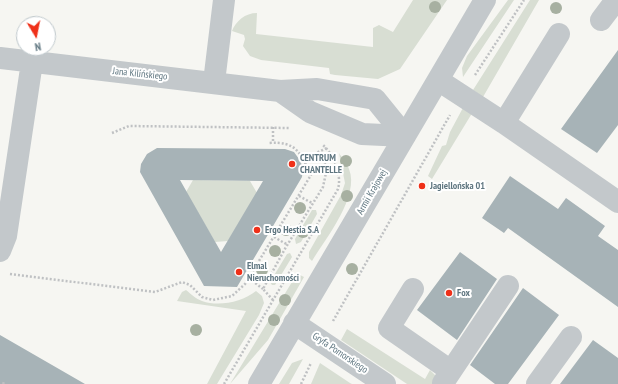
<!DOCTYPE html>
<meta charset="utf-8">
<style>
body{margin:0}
#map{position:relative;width:618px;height:384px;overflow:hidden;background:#f6f6f2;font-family:"PT Sans Narrow",sans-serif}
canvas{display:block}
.north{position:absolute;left:16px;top:16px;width:40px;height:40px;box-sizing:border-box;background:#fff;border:1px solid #bfc8cc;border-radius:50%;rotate:170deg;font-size:11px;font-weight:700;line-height:16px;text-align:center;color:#5f7680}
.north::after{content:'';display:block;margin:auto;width:14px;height:18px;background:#ef3019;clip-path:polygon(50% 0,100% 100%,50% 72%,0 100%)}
</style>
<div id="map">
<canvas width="618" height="384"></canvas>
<div class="north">N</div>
</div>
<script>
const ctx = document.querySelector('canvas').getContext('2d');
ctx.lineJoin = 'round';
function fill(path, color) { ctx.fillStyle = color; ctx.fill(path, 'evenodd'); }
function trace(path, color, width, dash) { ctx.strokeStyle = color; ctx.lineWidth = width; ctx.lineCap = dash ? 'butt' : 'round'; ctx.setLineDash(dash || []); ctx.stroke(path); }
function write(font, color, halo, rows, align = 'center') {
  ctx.font = font + ' "PT Sans Narrow",sans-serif'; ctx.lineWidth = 4; ctx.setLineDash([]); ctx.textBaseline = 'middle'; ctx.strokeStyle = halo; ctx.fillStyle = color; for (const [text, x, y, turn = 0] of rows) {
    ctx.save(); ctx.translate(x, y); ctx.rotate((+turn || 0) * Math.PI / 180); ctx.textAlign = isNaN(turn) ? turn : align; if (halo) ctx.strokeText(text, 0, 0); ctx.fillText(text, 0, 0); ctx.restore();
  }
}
fill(new Path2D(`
 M413 0H447L400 69 378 79 335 75 330 74 329 68 261 60 250 56 243 46 245 39 244 35 232 31C236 21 245 13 257 13L256 34 373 47V28L379 25 393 32Z
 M508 0H514L463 77 462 68 467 56Z
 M530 0H539L483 97 473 90Z
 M465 104 474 110 432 179 428 176 442 146 446 145 450 132Z
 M339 153C342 158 347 163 349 169 360 196 326 238 312 261L309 258V252L341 195 345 183Z
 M193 180 250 181 257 193 228 241 215 242 186 192Z
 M312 210H316L317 214 301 242 296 244 295 239Z
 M290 253 292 257 275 285H272L270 282 287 254Z
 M300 275 304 277 268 340 230 384 295 277Z
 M186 290C191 294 196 299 202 301 219 307 242 302 256 291L262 296 264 303 259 315 217 384H207L246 311 177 301 182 292Z
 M347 329 425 379 430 370 435 375 436 384H407L341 340Z
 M303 359 289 384H279L292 363Z
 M320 363 350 383 352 384H311Z`), '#d8ded3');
fill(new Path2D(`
 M618 50V125L597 153 561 129Z
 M157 148 285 149 294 152 299 159 303 167 302 177 237 287 204 286 140 172 141 164 147 154ZM180 180 263 181 221 252Z
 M510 176 558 209 566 198 605 226 598 236 618 250V307L508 228 504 233 482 218Z
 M460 252 497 279 457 340 417 310Z
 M523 288 559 315 508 384H495L470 365Z
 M0 335 85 384H0Z
 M593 340 618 358V384H560Z`), '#a7b3b7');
trace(new Path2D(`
 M475 75 524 0
 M273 127V143
 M112 133 129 126 290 128
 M303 159 327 148
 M299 196 312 203
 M274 237 288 245
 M10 274 155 292 182 282 190 285 202 297 213 300 232 296 245 284 311 175C300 153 297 141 269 143
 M249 278 263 289
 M273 300 263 289 286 247 323 187 327 168 319 152
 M333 321 450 115
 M3 384 4 382
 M224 384 338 189C342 175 334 155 323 145
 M301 384 311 363`), '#bfc1c3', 2.5, [2, 2]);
trace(new Path2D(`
 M601 20 616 0
 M0 58 280 91 317 89 375 99 405 136
 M438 80 504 123 618 202
 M214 82 224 0
 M280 91 310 112 362 134 405 136
 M504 123 559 34
 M0 251 6 236 32 62
 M413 289 389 328 451 371
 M294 323 385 384
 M443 383 508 286
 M259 384 485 0
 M537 384 571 337`), '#c3c8cb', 22);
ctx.fillStyle = '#a7b0a1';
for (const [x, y] of [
 [435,7],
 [556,8],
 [346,161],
 [347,196],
 [300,208],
 [286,230],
 [303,232],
 [275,251],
 [352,269],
 [262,270],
 [285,300],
 [274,320],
 [196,330]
]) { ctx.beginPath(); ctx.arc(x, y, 6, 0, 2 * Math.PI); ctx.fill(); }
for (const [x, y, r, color] of [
 [292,164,4,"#ef3019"],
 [422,186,4,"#ef3019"],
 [257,230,4,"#ef3019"],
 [239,272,4,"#ef3019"],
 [449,293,4,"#ef3019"]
]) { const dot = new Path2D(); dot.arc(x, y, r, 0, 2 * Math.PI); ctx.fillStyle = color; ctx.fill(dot); trace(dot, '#fff', 1.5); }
write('10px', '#5f7680', '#fff', [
 ["Jana Kilińskiego",140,74,6],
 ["Armii Krajowej",372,192,-60],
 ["Gryfa Pomorskiego",340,353,34]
]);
write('bold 10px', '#5f7680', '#fff', [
 ["CENTRUM",300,158],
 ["CHANTELLE",300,170],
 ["Jagiellońska 01",430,186],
 ["Ergo Hestia S.A",265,230],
 ["Elmal",247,266],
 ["Nieruchomości",247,278],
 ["Fox",457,293]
], 'left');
</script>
